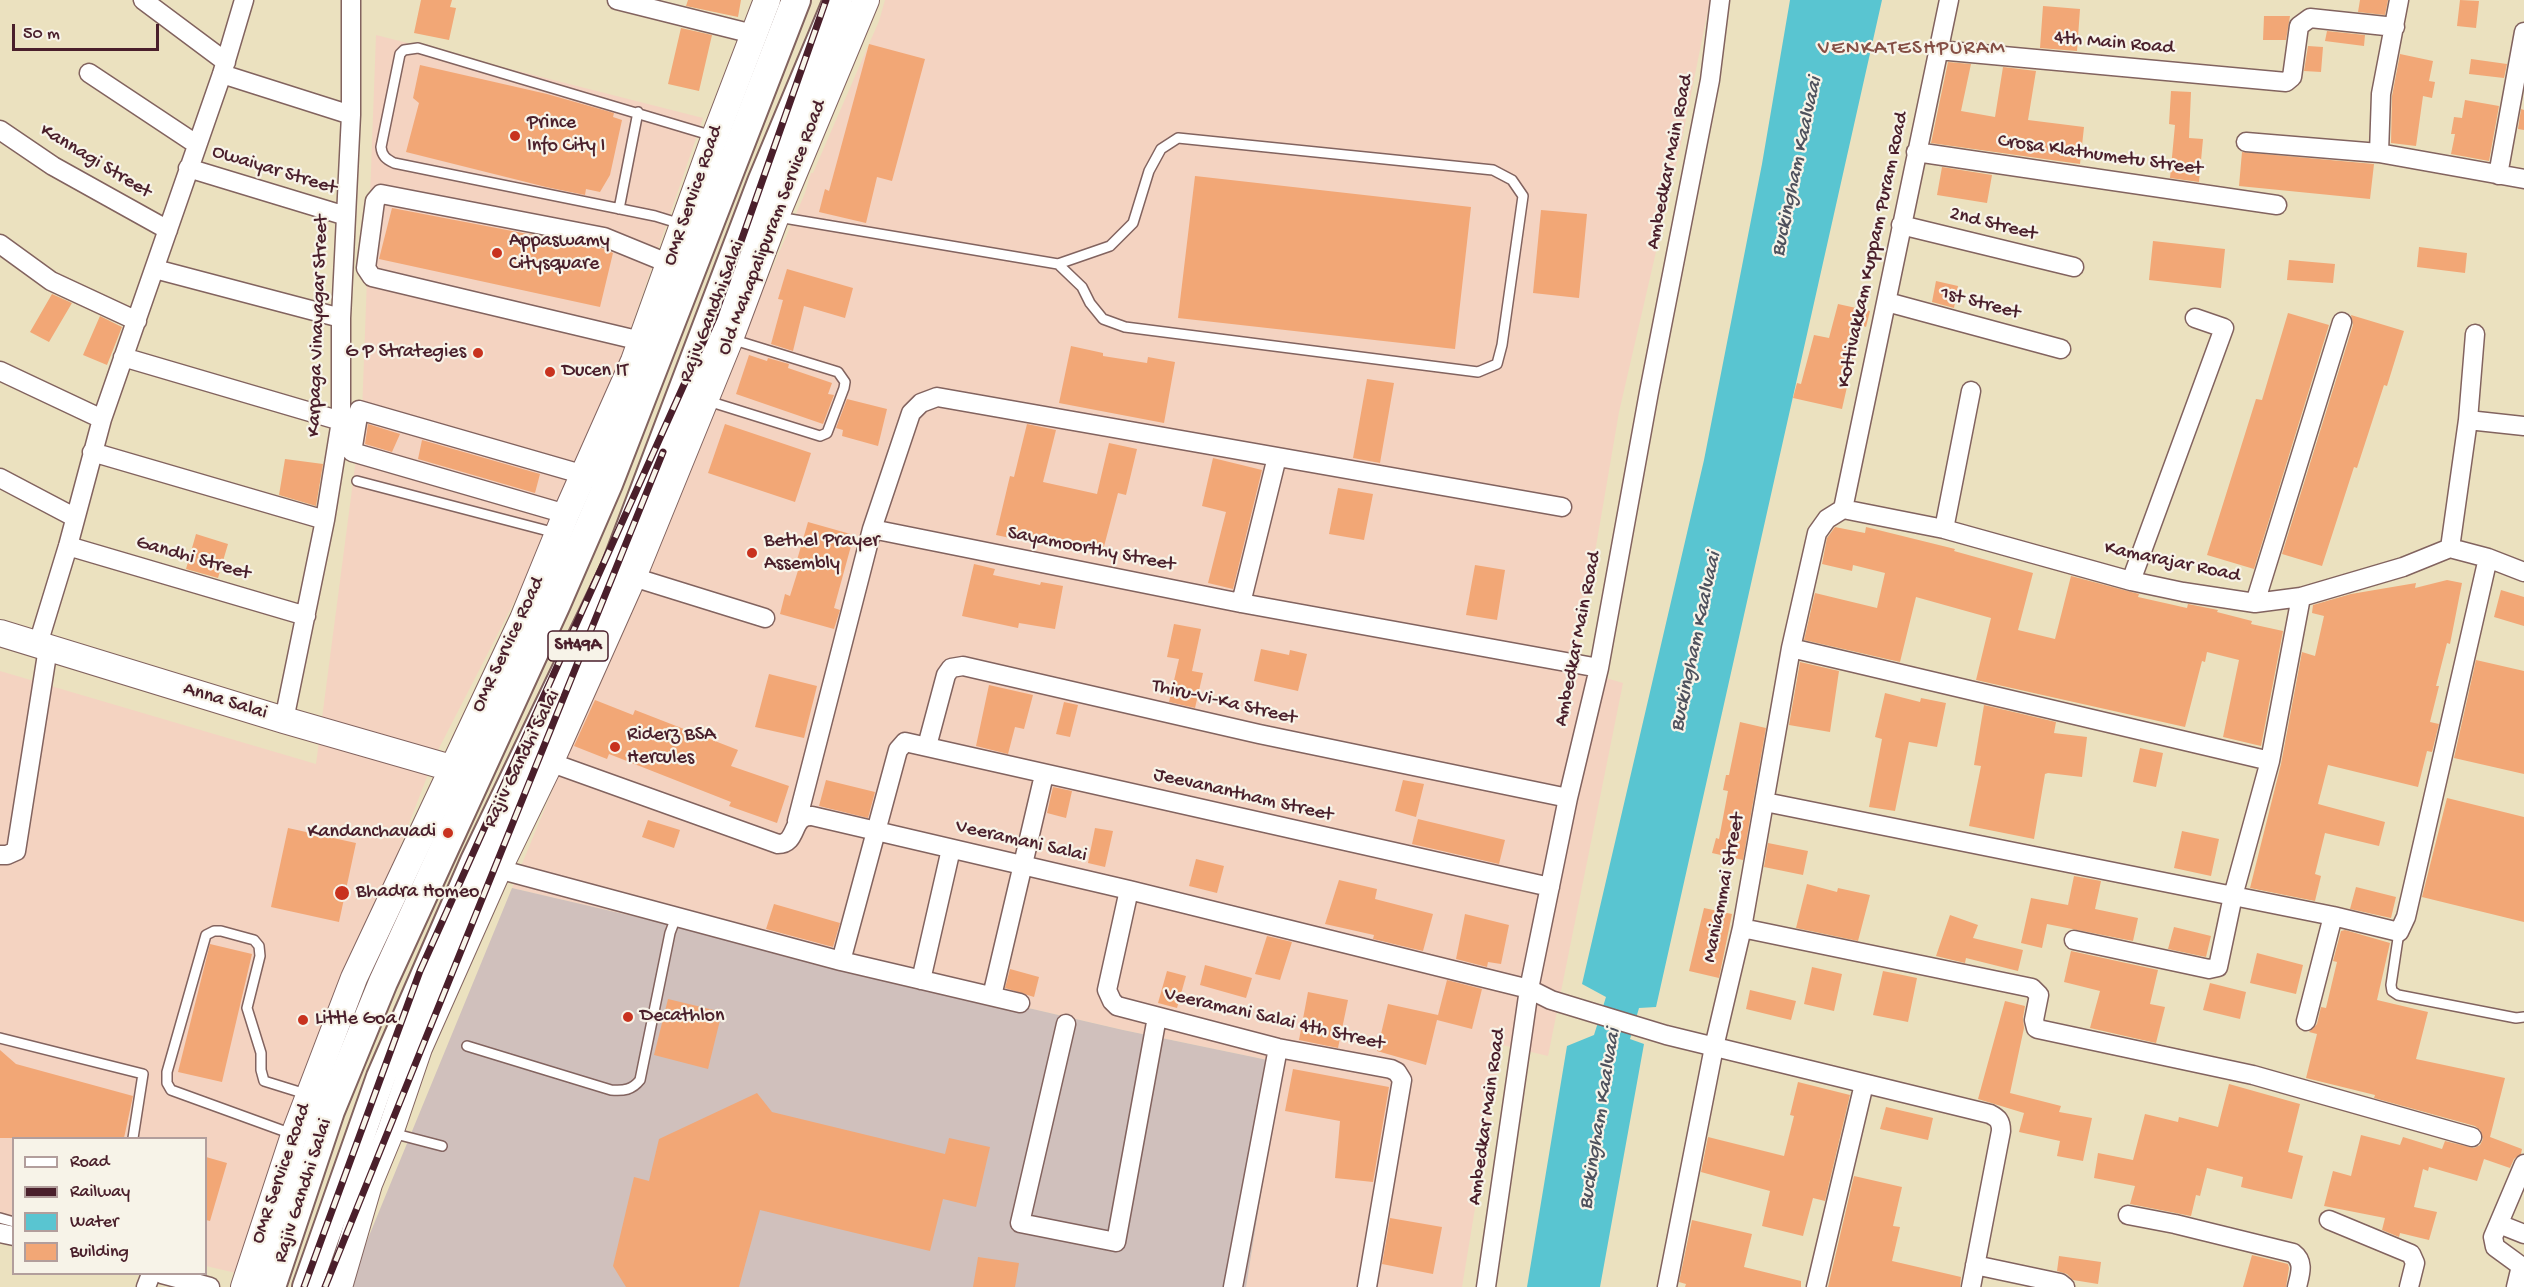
<!DOCTYPE html>
<style>
body{margin:0}
#map{position:relative;width:2524px;height:1287px;overflow:hidden;background:#ebe1bf;font-family:"Gochi Hand",sans-serif}
canvas{display:block}
.legend{position:absolute;left:12px;top:1137px;width:195px;height:138px;box-sizing:border-box;background:#f7f3e8;border:2px solid #b29e9c;margin:0;padding:8px 10px;list-style:none;font-size:18px;color:#4a1f2b}
.legend li{display:flex;align-items:center;gap:12px;height:30px}
.legend b{width:30px;border:2px solid #b29e9c}
.scale{position:absolute;left:12px;top:24px;width:147px;height:27px;box-sizing:border-box;border:3px solid #4a1f2b;border-top:0;padding-left:8px;font-size:18px;line-height:21px;white-space:nowrap;color:#4a1f2b;-webkit-text-stroke:4px #f7f3e8;paint-order:stroke}
</style>
<div id="map">
<canvas width="2524" height="1287"></canvas>
<ul class="legend">
<li><b style="height:8px;background:#fff"></b>Road</li>
<li><b style="height:8px;background:#4a1f2b"></b>Railway</li>
<li><b style="height:16px;background:#59c5d1"></b>Water</li>
<li><b style="height:16px;background:#f2a776"></b>Building</li>
</ul>
<div class="scale">50 m</div>
</div>
<script>
const ctx = document.querySelector('canvas').getContext('2d');
ctx.lineJoin = 'round';
function fill(path, color) { ctx.fillStyle = color; ctx.fill(path, 'evenodd'); }
function trace(path, color, width, dash) { ctx.strokeStyle = color; ctx.lineWidth = width; ctx.lineCap = dash ? 'butt' : 'round'; ctx.setLineDash(dash || []); ctx.stroke(path); }
function write(font, color, halo, rows, align = 'center') {
  ctx.font = font + ' "Gochi Hand",sans-serif'; ctx.lineWidth = 4.5; ctx.setLineDash([]); ctx.textBaseline = 'middle'; ctx.strokeStyle = halo; ctx.fillStyle = color; for (const [text, x, y, turn = 0] of rows) {
    ctx.save(); ctx.translate(x, y); ctx.rotate((+turn || 0) * Math.PI / 180); ctx.textAlign = isNaN(turn) ? turn : align; if (halo) ctx.strokeText(text, 0, 0); ctx.fillText(text, 0, 0); ctx.restore();
  }
}
fill(new Path2D(`
 M885 0H1710L1682 139 1619 412 1575 669 1623 683 1548 1056 1502 1045 1462 1287H1246L1282 1063 1123 1030 512 888 688 462 805 193 811 173H813L879 21Z
 M376 35 703 118 583 468 435 756 236 1273 206 1266V1138H14L13 1219 0 1216V671L316 764 362 413Z`), '#f4d3c1');
fill(new Path2D(`
 M512 888 1123 1030 1282 1063 1246 1287H348Z`), '#d0c0bc');
fill(new Path2D(`
 M1790 0H1882L1656 1007 1639 1008 1630 1039 1644 1044 1600 1287H1527L1567 1046 1594 1035 1606 997 1582 984 1704 460 1762 164Z`), '#59c5d1');
fill(new Path2D(`
 M421 0H452L450 7 456 8 449 40 414 33Z
 M688 0H741L738 17 686 6Z
 M2360 0H2388L2385 15 2358 12Z
 M2460 0 2479 1 2476 28 2457 26Z
 M2043 6 2080 9 2077 51 2040 48Z
 M2264 16H2290L2286 40H2263Z
 M681 28 712 35 699 91 668 84Z
 M2327 31 2365 35 2364 46 2325 41Z
 M869 44 925 59 892 181 877 177 866 223 819 212 825 189 829 191Z
 M2308 46 2323 47 2321 72 2304 71Z
 M2400 54 2433 61 2429 81 2435 82 2432 98 2423 96 2416 146 2391 143 2392 96Z
 M2471 59 2507 64 2504 78 2469 74Z
 M1948 62 1971 64 1961 111 1995 117 2003 67 2036 71 2028 120 2084 127 2080 164 1931 143Z
 M420 65 547 94 614 113 613 117 622 120 610 175 600 192 586 189 585 195 546 187 406 152 419 103 413 98Z
 M2171 91 2191 92 2189 138 2203 139 2199 182 2170 178 2175 125 2169 124Z
 M2465 100 2499 106 2489 161 2451 154 2455 134H2451L2454 117 2462 118Z
 M2521 109 2524 110V130L2518 129Z
 M2242 152 2374 164 2370 199 2239 186Z
 M1942 167 1992 175 1987 203 1937 195Z
 M1195 176 1471 207 1455 349 1178 318Z
 M392 208 601 248 613 253 600 307 379 259Z
 M1541 210 1587 214 1579 298 1533 293Z
 M2153 241 2225 249 2221 288 2149 280Z
 M2419 247 2467 253 2465 273 2417 267Z
 M2289 260 2335 264 2333 283 2287 280Z
 M787 269 853 288 845 318 804 306 793 351 771 344 783 300 778 299Z
 M1936 281 1958 286 1954 308 1932 302Z
 M52 294 72 303 49 342 30 332Z
 M1838 304 1870 311 1866 327 1861 325 1842 409 1793 398 1797 383 1801 384 1814 335 1829 338Z
 M2288 313 2329 325 2254 569 2207 555 2256 399 2262 400Z
 M2351 315 2404 331 2387 386 2384 385 2357 468 2354 467 2322 566 2282 554 2353 325Z
 M100 316 122 327 107 365 83 355Z
 M1071 346 1103 353V356L1147 363 1148 357 1175 362 1164 423 1059 403Z
 M749 355 767 361 768 358 789 364 788 368 832 383 828 394 834 395 823 424 736 394Z
 M1367 379 1394 383 1380 463 1353 458Z
 M847 399 887 409 878 446 842 436 843 430 836 428Z
 M368 424 400 434 392 452 365 444Z
 M725 424 811 453 795 502 708 473Z
 M1027 424 1056 430 1043 482 1097 494 1109 443 1137 449 1126 495 1118 493 1102 554 1068 546 1067 550 996 535 1010 476 1014 477Z
 M422 440 540 474 535 493 418 459Z
 M1213 458 1262 470 1233 589 1208 583 1226 512 1202 506Z
 M285 459 323 464 316 506 279 495Z
 M1338 488 1373 494 1364 540 1329 534Z
 M808 522 854 535 834 608 840 610 834 629 780 614 785 594 790 596 801 561 797 560Z
 M1835 527 1865 533 1866 527 1955 549 1954 551 2033 573 2018 630 2055 639 2071 576 2139 594 2138 597 2187 608 2188 604 2218 610 2217 612 2252 621 2251 624 2283 631 2261 746 2223 737 2239 660 2207 652 2205 662 2202 661 2185 727 1976 680 1991 618 1916 597 1900 662 1804 640 1815 593 1877 608 1885 573 1853 565 1852 571 1822 564 1827 538Z
 M196 534 228 544 218 578 186 569Z
 M974 564 995 569 993 575 1040 585 1041 582 1063 586 1055 629 1019 623 1018 628 962 616Z
 M1475 565 1505 570 1497 620 1466 615Z
 M2447 580 2462 583 2450 644 2447 643 2436 686H2439L2430 722 2439 724 2432 752 2427 751 2418 787 2328 765 2318 804 2385 822 2379 846 2325 833 2315 874 2321 876 2315 901 2250 888 2281 764 2302 652 2315 656 2324 616 2312 613 2313 605 2351 594 2416 583 2415 588Z
 M2501 590 2524 597V626L2494 617Z
 M1174 624 1201 629 1192 671 1203 673 1195 708 1169 702 1179 659 1167 657Z
 M1261 649 1289 655 1290 650 1307 654 1298 691 1254 681Z
 M2476 660 2524 671V774L2454 758Z
 M1800 662 1839 671 1830 732 1789 725Z
 M769 674 817 686 804 738 755 727Z
 M989 685 1033 695 1024 729 1015 727 1008 754 976 746Z
 M1885 693 1920 702 1921 698 1946 703 1937 747 1909 742 1895 811 1869 807 1882 739 1875 737Z
 M595 700 633 715 635 710 738 750 731 766 789 786 777 823 729 806 731 802 609 754 607 759 574 746Z
 M1064 702 1078 705 1070 737 1056 734Z
 M1984 705 2056 722 2054 733 2087 737 2082 777 2048 773 2045 774 2034 839 1969 826 1981 766 1974 765Z
 M1740 722 1766 728 1743 860 1712 853 1716 838 1719 839 1728 791 1723 790 1726 775H1729Z
 M2140 748 2163 753 2156 787 2133 782Z
 M826 780 875 792 868 818 819 806Z
 M1403 780 1424 784 1416 817 1395 811Z
 M1053 787 1072 791 1066 818 1047 813Z
 M2447 798 2524 817V922L2422 897Z
 M1418 819 1505 840 1499 864 1412 844Z
 M648 820 680 830 674 848 642 837Z
 M288 828 356 843 339 922 271 907Z
 M1095 828 1113 831 1105 867 1088 863Z
 M2182 831 2219 839 2211 876 2174 868Z
 M1768 843 1808 851 1803 875 1764 867Z
 M1196 859 1224 866 1217 893 1189 886Z
 M2074 876 2101 881 2095 909 2138 918 2133 941 2047 924 2042 948 2021 943 2031 898 2068 905Z
 M1339 880 1377 889 1375 899 1433 914 1423 951 1373 939 1374 935 1325 924Z
 M1807 884 1837 892 1838 888 1870 895 1858 941 1796 928Z
 M2356 887 2396 897 2391 918 2350 909Z
 M774 904 840 923 833 947 766 929Z
 M1704 908 1732 914 1719 978 1689 971Z
 M1465 914 1509 925 1501 964 1488 962 1487 967 1456 959Z
 M1950 915 1978 925 1973 938 2023 950 2018 971 1966 958 1965 963 1936 956Z
 M2174 927 2211 936 2206 957 2168 949Z
 M2345 930 2390 943 2377 1000 2428 1012 2416 1059 2505 1078 2490 1137 2522 1149 2521 1154 2514 1159 2510 1168 2484 1159 2477 1181 2429 1167 2428 1171 2423 1169 2414 1207 2437 1212 2429 1240 2400 1233 2399 1237 2382 1230 2385 1218 2324 1206 2333 1171 2351 1176 2361 1135 2400 1145 2403 1137 2442 1149 2445 1141 2474 1148 2480 1145 2483 1139 2480 1130 2475 1126 2374 1098 2375 1095 2306 1078 2317 1034 2309 1032 2317 1024 2321 1007 2326 1008 2337 962 2333 961 2341 931Z
 M1267 936 1292 942 1280 980 1255 974Z
 M210 944 252 954 222 1082 178 1072Z
 M2071 951 2158 970 2150 1004 2165 1007 2156 1043 2090 1028 2100 991 2064 982Z
 M2257 953 2303 965 2296 994 2250 983Z
 M1205 965 1252 978 1246 998 1200 985Z
 M1812 967 1842 974 1834 1011 1804 1004Z
 M1010 969 1039 977 1034 997 1005 988Z
 M1167 971 1186 976 1177 1008 1158 1003Z
 M1883 971 1917 978 1908 1022 1873 1015Z
 M1447 980 1482 989 1472 1029 1437 1020 1426 1065 1377 1051 1388 1004 1438 1015 1437 1019Z
 M2210 983 2246 992 2240 1019 2203 1010Z
 M1750 990 1796 1001 1791 1020 1746 1009Z
 M1308 992 1348 1000 1338 1048 1299 1040Z
 M668 999 722 1012 708 1069 654 1055Z
 M2005 1001 2025 1006 2023 1018 2024 1028 2010 1093 2061 1106 2059 1112 2092 1118 2083 1161 2057 1156 2060 1141 2019 1132 2024 1113 1978 1099Z
 M0 1050 16 1064 133 1096 124 1138H0Z
 M1293 1069 1389 1087 1373 1182 1335 1178 1340 1121 1285 1111Z
 M1798 1082 1850 1095 1825 1201 1813 1198 1803 1236 1762 1226 1770 1191 1701 1172 1708 1137 1784 1156 1794 1116 1790 1115Z
 M2229 1084 2300 1104 2288 1152 2303 1156 2292 1199 2241 1187 2243 1177 2207 1168 2200 1196 2196 1195 2191 1216 2130 1204 2135 1186 2094 1178 2098 1153 2133 1160 2145 1114 2178 1122 2179 1117 2218 1127Z
 M757 1093 772 1112 945 1154 949 1138 990 1147 976 1207 943 1199 930 1251 760 1210 739 1287H626L613 1266 634 1177 649 1181 659 1139Z
 M1886 1107 1933 1118 1928 1140 1880 1129Z
 M206 1157 227 1163 210 1221 206 1220Z
 M1854 1176 1902 1187 1893 1226 1900 1227 1892 1261 1961 1277 1960 1287H1828Z
 M1390 1218 1442 1227 1433 1274 1382 1264Z
 M1692 1220 1752 1234 1744 1267 1801 1281V1287H1685L1686 1284 1679 1282Z
 M2252 1255 2288 1264 2289 1268 2286 1287H2243Z
 M2059 1256 2101 1262 2098 1284 2073 1280 2067 1274 2057 1271Z
 M978 1257 1019 1263 1015 1287H973Z`), '#f2a776');
const lane = new Path2D(`
 M619 209 638 112
 M778 217 1058 264 1082 287 1090 303 1103 319 1125 327 1478 372 1497 364 1502 345 1523 196 1512 180 1493 170 1178 138 1161 149 1149 171 1133 223 1110 246 1058 264
 M681 224 655 216 394 163C386 159 382 156 381 147L400 54 404 50 418 48 713 136
 M708 401 820 436 827 433 844 388 845 382 838 372 731 339
 M357 481 556 533
 M2399 932 2391 985 2392 991 2398 995 2516 1018 2524 1017
 M0 1038 143 1074 133 1138
 M467 1046 611 1090C624 1091 632 1090 640 1080L670 933 676 917
 M392 1133 442 1146
 M292 1134 171 1090 167 1083V1072L206 935 214 931H221L254 940 259 946 260 956 247 1008 261 1053V1070L264 1081 309 1095
 M0 1218 14 1222`);
const street = new Path2D(`
 M143 0 226 62
 M617 0 753 34
 M1938 50 2286 82 2292 77 2299 26 2310 18 2395 27
 M89 73 196 144
 M222 74 351 115
 M0 130 53 166 168 230
 M2246 142 2379 153 2524 179
 M1916 152 2277 205
 M2379 153 2381 94 2399 0
 M188 168 346 216
 M2498 175 2524 32
 M1901 225 2074 267
 M0 244 51 281 137 321
 M155 269 341 318
 M1887 302 2061 349
 M641 341 372 277 366 268 375 201 381 194 604 237 670 264
 M123 357 341 421
 M0 371 102 419
 M2468 420 2524 426
 M92 452 325 520
 M0 478 74 517
 M1843 509 1944 529 2131 581 2183 592 2255 603 2301 597 2403 567 2450 548 2488 558 2524 572
 M1843 509 1949 0
 M566 514 352 452 359 410 595 478
 M872 529 911 413 921 403 937 397 1562 507
 M1944 529 1971 391
 M68 546 306 616
 M2450 548 2468 420 2475 334
 M633 577 765 618
 M2131 581 2224 328 2195 318
 M1241 603 1277 457
 M2255 603 2342 322
 M38 644 68 546 102 419 222 74 244 0
 M1791 648 2270 761
 M284 720 325 520 341 421V318L351 115V0
 M927 746 946 675 951 668 963 666 1259 734 1568 798
 M541 759 778 844C799 844 790 815 812 816L1129 890 1529 989 1551 1000 1666 1035 1990 1114C1998 1118 2001 1121 2001 1131L1971 1287
 M1765 802 2333 916 2399 932 2406 917 2488 558
 M797 821 872 529 1241 603 1599 668
 M0 855H7L16 851 48 648
 M487 866 841 961 1020 1003
 M1129 890 1107 990 1112 1001 1117 1006 1278 1048 1391 1069 1397 1072 1402 1080 1367 1287
 M1742 928 2032 988 2039 995 2034 1020 2036 1028 2038 1029 2253 1075 2472 1137
 M2074 940 2209 969 2218 967 2233 896 2270 761 2301 597
 M841 961 898 750 905 742 1550 887
 M921 980 951 849
 M992 996 1044 775
 M2306 1021 2333 916
 M1066 1024 1020 1223 1116 1242 1157 1017
 M2128 1215 2175 1224 2293 1253C2305 1262 2300 1274 2297 1287
 M2329 1220 2411 1254 2415 1263 2409 1287
 M2499 1224 2524 1234
 M0 1233 14 1236
 M1975 1265 2060 1283 2065 1287
 M162 1274 210 1287
 M146 1287 151 1274
 M1233 1287 1278 1048
 M1486 1287 1529 989 1568 798 1599 668 1649 392 1710 80 1720 0
 M1667 1287 1714 1047 1742 928 1791 648 1817 533 1827 519 1843 509
 M1816 1287 1864 1084
 M2516 1287 2521 1266 2495 1247 2493 1237 2524 1164`);
const secondary = new Path2D(`
 M0 633 284 720 451 768 467 775
 M244 1287 294 1135 354 978 523 619 566 514 634 361 715 136 767 0
 M339 1287 369 1184 390 1133 419 1048 498 870 550 763 633 577 730 339 776 216 866 0`);
const primary = new Path2D(`
 M271 1287 330 1111 383 982 556 604 608 484 796 0
 M307 1287 381 1077 475 861 615 569 762 182 838 0`);
trace(lane, '#82635f', 12);
trace(street, '#82635f', 21);
trace(secondary, '#82635f', 28);
trace(primary, '#82635f', 32);
trace(lane, '#fff', 9);
trace(street, '#fff', 18);
trace(secondary, '#fff', 26);
trace(primary, '#fff', 28);
const rail = new Path2D(`
 M304 1287 420 971 714 318 826 0
 M325 1287 663 452`);
trace(rail, '#4a1f2b', 7);
trace(rail, '#f7f3e8', 4.5, [14]);
for (const [x, y, r, color] of [
 [515,136,6,"#c8321e"],
 [497,253,6,"#c8321e"],
 [478,353,6,"#c8321e"],
 [550,372,6,"#c8321e"],
 [752,553,6,"#c8321e"],
 [615,747,6,"#c8321e"],
 [448,833,6,"#c8321e"],
 [342,893,8,"#c8321e"],
 [628,1017,6,"#c8321e"],
 [303,1020,6,"#c8321e"]
]) { const dot = new Path2D(); dot.arc(x, y, r, 0, 2 * Math.PI); ctx.fillStyle = color; ctx.fill(dot); trace(dot, '#f7f3e8', 2); }
for (const [x, y, w] of [
 [578,646,60]
]) { const box = new Path2D(); box.roundRect(x - w / 2, y - 15, w, 30, 4.5); ctx.fillStyle = '#f7f3e8'; ctx.fill(box); trace(box, '#4a1f2b', 1.5); }
write('bold 18px', '#4a1f2b', null, [
 ["SH49A",578,646]
]);
write('20px', '#4a1f2b', '#f7f3e8', [
 ["4th Main Road",2114,44,5],
 ["Crosa Klathumetu Street",2100,156,8],
 ["Kannagi Street",95,162,31],
 ["Ambedkar Main Road",1671,162,-79],
 ["Owaiyar Street",274,171,17],
 ["OMR Service Road",694,196,-71],
 ["2nd Street",1993,225,14],
 ["Old Mahapalipuram Service Road",773,228,-69],
 ["Kottivakkam Kuppam Puram Road",1874,250,-78],
 ["1st Street",1980,304,15],
 ["Rajiv Gandhi Salai",713,312,-69],
 ["Karpaga Vinayagar Street",319,326,-88],
 ["Sayamoorthy Street",1091,550,11],
 ["Gandhi Street",193,559,16],
 ["Kamarajar Road",2172,563,12],
 ["Ambedkar Main Road",1579,639,-79],
 ["OMR Service Road",509,645,-65],
 ["Anna Salai",225,702,17],
 ["Thiru-Vi-Ka Street",1224,703,13],
 ["Rajiv Gandhi Salai",523,759,-64],
 ["Jeevanantham Street",1243,796,13],
 ["Veeramani Salai",1021,842,13],
 ["Maniammai Street",1725,888,-79],
 ["Veeramani Salai 4th Street",1274,1020,13],
 ["Ambedkar Main Road",1488,1117,-82],
 ["OMR Service Road",282,1174,-71],
 ["Rajiv Gandhi Salai",304,1191,-72]
]);
write('20px', '#4a1f2b', '#f7f3e8', [
 ["Prince",527,124],
 ["Info City I",527,147],
 ["Appaswamy",509,242],
 ["Citysquare",509,265],
 ["G P Strategies",466,353,"right"],
 ["Ducen IT",562,372],
 ["Bethel Prayer",764,542],
 ["Assembly",764,565],
 ["Riderz BSA",627,736],
 ["Hercules",627,759],
 ["Kandanchavadi",436,833,"right"],
 ["Bhadra Homeo",356,893],
 ["Decathlon",640,1017],
 ["Little Goa",315,1020]
], 'left');
ctx.letterSpacing = '1.5px';
write('21px', '#854f45', '#f7f3e8', [
 ["VENKATESHPURAM",1912,50]
]);
ctx.letterSpacing = '0px';
write('italic 21px', '#4e515d', '#f7f3e8', [
 ["Buckingham Kaalvaai",1798,167,-78],
 ["Buckingham Kaalvaai",1697,642,-78],
 ["Buckingham Kaalvaai",1601,1119,-81]
]);
</script>
